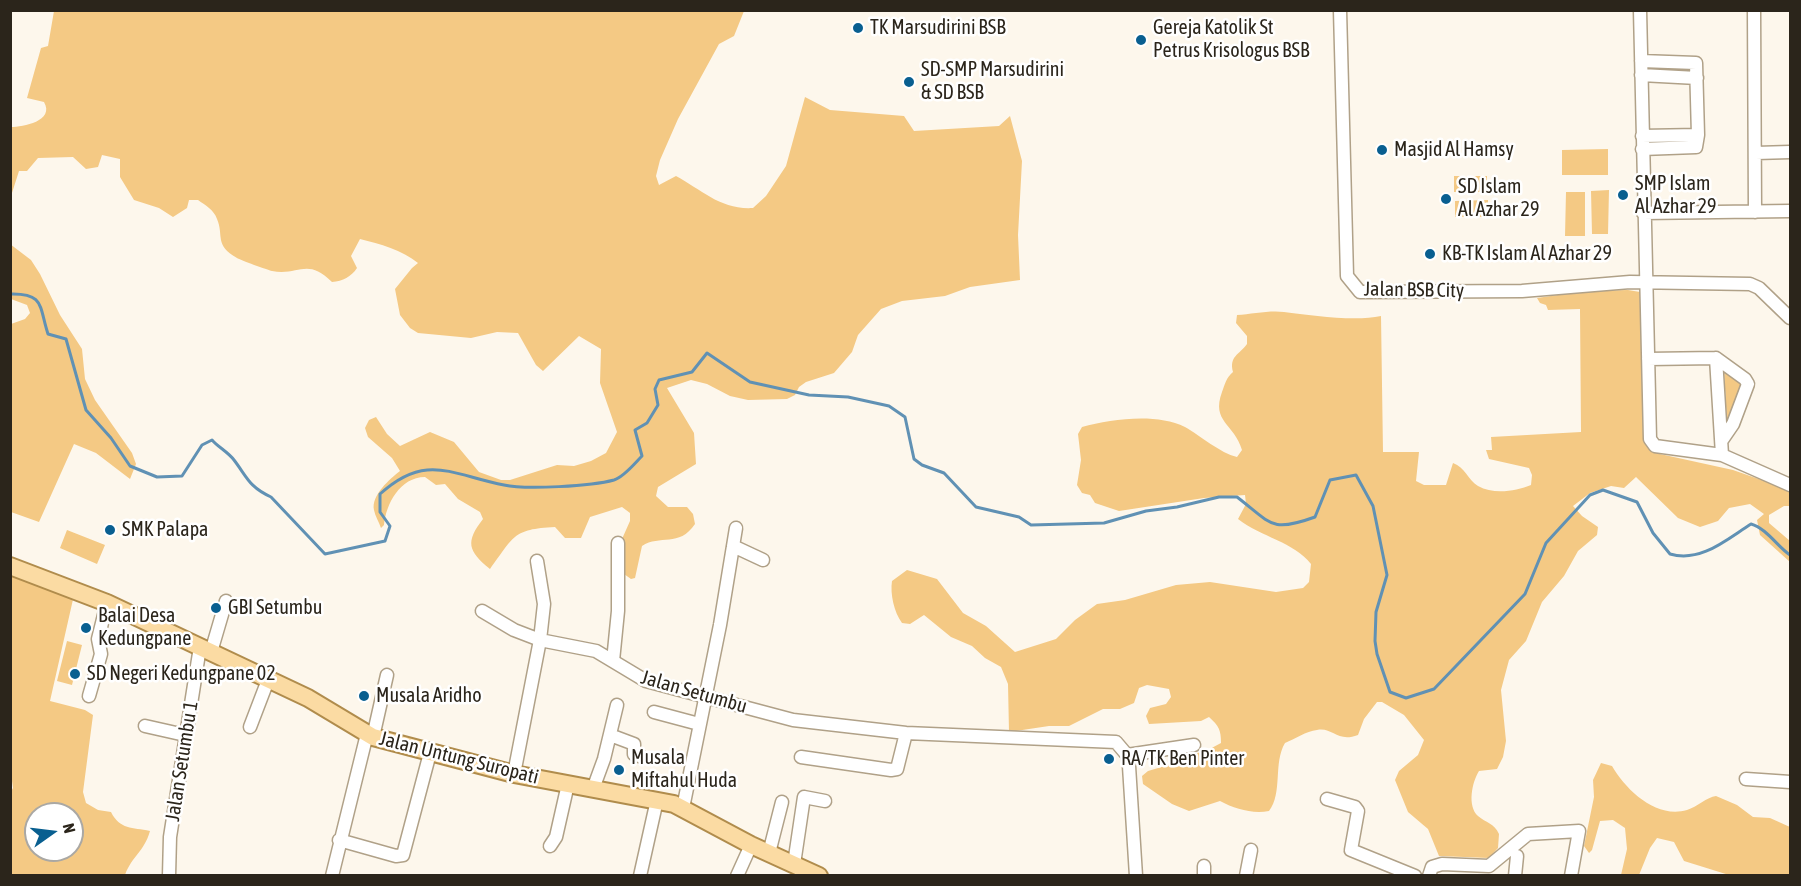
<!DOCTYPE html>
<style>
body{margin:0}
#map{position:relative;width:1801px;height:886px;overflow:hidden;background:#fdf7ec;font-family:"Asap Condensed",sans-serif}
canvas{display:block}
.frame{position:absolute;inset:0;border:12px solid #2b251b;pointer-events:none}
.north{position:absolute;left:24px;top:802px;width:60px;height:60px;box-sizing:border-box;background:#fff;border:2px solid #aaa8a4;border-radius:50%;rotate:76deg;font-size:16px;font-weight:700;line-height:24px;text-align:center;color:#2b251b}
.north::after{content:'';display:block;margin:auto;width:21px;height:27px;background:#095f90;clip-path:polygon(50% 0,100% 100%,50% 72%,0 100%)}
</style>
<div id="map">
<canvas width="1801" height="886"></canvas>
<div class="frame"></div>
<div class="north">N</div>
</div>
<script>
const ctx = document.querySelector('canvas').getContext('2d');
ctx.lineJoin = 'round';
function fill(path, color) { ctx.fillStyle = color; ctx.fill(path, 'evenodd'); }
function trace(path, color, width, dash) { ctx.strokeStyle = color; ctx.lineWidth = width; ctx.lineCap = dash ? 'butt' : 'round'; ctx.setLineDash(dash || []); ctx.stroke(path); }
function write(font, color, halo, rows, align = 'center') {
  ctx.font = font + ' "Asap Condensed",sans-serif'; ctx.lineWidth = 5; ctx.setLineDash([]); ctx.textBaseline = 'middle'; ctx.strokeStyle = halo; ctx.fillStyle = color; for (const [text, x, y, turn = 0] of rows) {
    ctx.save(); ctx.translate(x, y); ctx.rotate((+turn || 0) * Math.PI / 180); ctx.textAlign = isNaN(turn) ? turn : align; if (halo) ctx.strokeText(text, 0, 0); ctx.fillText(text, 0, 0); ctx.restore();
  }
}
fill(new Path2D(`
 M54 11H744L734 36 719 44 678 119 660 160 656 176 659 185 676 176C702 190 721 210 753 208L766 196 786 166 805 97 830 110 904 116 914 131 999 126 1010 116 1022 161 1018 235 1020 280 970 287 945 296 902 301 881 309 858 335 852 352 834 373 806 382 799 387 795 395 787 399 748 400 730 396 707 384 691 380 667 388 694 433 696 464 658 487 656 496 668 507H687L693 514 695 524C679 548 660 534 642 546L635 578 631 579 624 574 622 539 630 521V513L622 507 590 517 581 538H565L555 527C512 529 514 537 490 569 468 551 465 542 483 519L480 512 458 499 445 484 436 485 425 477C400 477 386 504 384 525L381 528C379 522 375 516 374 510 371 495 390 479 400 471L392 458 368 437 365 428 369 420 376 417 387 434 400 446 430 432 454 442 479 472 501 480H510L557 465 574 466 591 461 606 453 617 432 600 383 601 349 579 336 543 371 536 365 518 333 497 332 471 338 418 333 410 328 400 315 395 289 412 268 418 263C402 250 380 244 360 239L351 256 357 268C351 277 343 281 332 282 307 257 299 276 272 271 268 270 240 260 237 258 214 245 224 235 217 219 214 210 205 205 198 200H189L187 208 173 217 159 208 134 200 120 177V159L102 155 98 167 86 169 73 157 38 158 27 171H19L11 196V127C23 127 55 121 44 102L27 98 41 48 48 46Z
 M1608 149V175H1562V150Z
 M1454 176H1487V192H1454Z
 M1609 190 1608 234H1592L1591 191Z
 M1566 192H1585V236H1565Z
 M1488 200V217H1455V201Z
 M10 244 31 260 40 274 60 315 82 349 85 379 95 400 132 453 136 464 130 479 96 453 74 444 39 522 11 512V324L25 319 30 313 27 305 11 299Z
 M1628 290 1640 292 1645 441 1660 454 1733 470 1790 490V506H1784L1769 515V523L1790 541V562L1760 535 1757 520 1764 514 1750 504 1729 508 1718 521 1700 527 1678 518 1636 477 1624 488 1611 486 1590 493 1573 506 1582 516 1598 527 1597 535 1578 551 1564 576 1542 602 1526 641 1509 660 1501 690 1506 741 1503 757 1497 769 1479 771C1472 782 1467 806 1478 816 1486 823 1494 823 1499 834L1498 848 1489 858 1439 856 1428 829 1408 812 1395 780 1399 771 1418 755 1424 740 1404 715 1382 702H1377L1364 719 1358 735C1337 743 1333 727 1317 730 1306 731 1295 739 1285 743 1273 763 1283 793 1269 811 1252 814 1235 809 1220 801L1189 811 1172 804 1143 784 1142 776 1148 771 1165 766 1180 757 1206 751 1221 743C1221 730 1219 726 1209 717L1201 721 1149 724 1146 716 1150 708 1166 704 1171 697 1169 689 1147 685 1139 688 1134 703 1120 709H1103L1069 726H1049L1009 732 1008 684 1001 667 985 658 972 646 951 637 924 615 910 624 902 623C894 612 890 594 892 581L907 570 937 579 963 613 986 626 1015 652 1056 639 1075 620 1097 604 1125 600 1176 585 1210 582 1276 592 1303 588 1309 582 1311 564C1294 542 1261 537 1238 519L1246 504 1245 495 1204 498 1119 511 1095 503 1090 495 1082 493 1077 485 1081 460 1078 434 1082 427C1112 419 1156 413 1185 427 1201 436 1220 453 1237 457L1242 450C1234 423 1211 422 1222 392 1225 384 1226 378 1233 372 1229 356 1239 355 1247 344V336L1236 323 1237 315C1252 314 1270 310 1284 312 1311 315 1354 322 1381 316L1383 452H1419L1416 481 1424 485H1446L1453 463C1465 467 1468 480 1478 486 1494 495 1516 491 1531 485L1532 475 1529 468 1489 459 1486 450H1492L1491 437 1581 432 1580 309 1548 310 1546 305 1540 303 1537 298 1585 291Z
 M1724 370 1743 386 1727 424Z
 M67 530 105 545 97 564 60 548Z
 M11 570 74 595 50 701 85 710 93 715 83 792 86 803 98 810 111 812C120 830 132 827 150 831 144 852 132 856 125 875H11L10 793 13 788 11 774ZM36 814H72V850H36Z
 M67 641 82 645 72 685 57 681Z
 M1601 763 1612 766C1626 790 1656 819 1687 810 1697 807 1707 797 1716 796L1737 805 1753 817 1770 818 1790 827V875H1729L1684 861 1674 842 1657 838 1650 848 1639 875H1621L1627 849 1625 828 1613 820 1600 821 1592 850 1589 853 1584 846 1594 797 1593 780Z`), '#f4c984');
trace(new Path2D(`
 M10 294C45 293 39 307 48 334L66 339 86 410 111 438 130 466 157 477 182 476 202 445 212 440C218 447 228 452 234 460 247 477 249 487 271 497L325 554 385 541 390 526 380 512V494C426 452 452 475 504 485 526 490 592 486 614 480 624 477 635 463 642 456L635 430 647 423 658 405 655 389 659 380 692 372 707 353 750 382 809 395 848 397 889 406 905 417 914 459 922 465 944 473 976 507 1019 517 1031 525 1104 523 1146 511 1177 507 1219 497H1237C1272 524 1271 533 1315 517L1330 480 1356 475 1373 506 1387 575 1376 612 1375 641 1377 654 1390 692 1406 698 1434 689 1525 594 1546 543 1590 495 1603 490 1637 502 1653 533 1670 554C1701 563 1727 539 1751 524 1766 528 1778 547 1790 555`), '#6091b4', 3);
const minor = new Path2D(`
 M1340 10 1347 276 1360 292 1522 291 1630 282 1750 284 1759 288 1790 318
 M1640 10 1650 439 1655 446 1722 455 1790 485
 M1754 10 1755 212
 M1641 61 1696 63 1698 135
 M1641 75 1697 78
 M1642 136 1698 135 1696 147 1642 149
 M1756 153 1790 152
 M1643 213 1790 211
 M1716 358 1745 379 1748 384 1733 424 1722 440
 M1648 359 1716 358 1722 455
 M733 546 763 560
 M537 561 544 604 540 640 596 651 646 681 793 720 906 733 1116 742 1127 755 1129 766 1136 876
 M482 611 514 630 540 640 514 774
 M211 652 226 601
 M613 661 618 611V543
 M89 696 101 654 98 639 107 603
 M654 712 699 724
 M145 726 185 735
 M250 727 268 680
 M610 735 634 744V754L642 757
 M373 737 387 675
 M1127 755 1194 745
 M801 757 891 770 897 769 906 733
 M1746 779 1790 782
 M593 789 604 759 617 705
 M1327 799 1355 807 1358 811 1351 850 1415 876
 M683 808 720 625 736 528
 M339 840 396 856 403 855 430 753
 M550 846 556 837 568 784
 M769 853 782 802
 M794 864 804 797 825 801
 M1204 866V876
 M169 876 170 837 200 647
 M332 876 367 734
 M640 876 657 800
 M737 876 751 845
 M1246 876 1251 850
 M1429 876 1432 867 1442 864 1489 866 1528 834 1579 831 1571 876
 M1515 876 1517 856`);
const major = new Path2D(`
 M10 566 107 603 200 647 308 698 373 737 514 774 674 804 751 845 819 876`);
trace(minor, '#b0a188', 15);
trace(major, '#b08c4c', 20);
trace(minor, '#fff', 12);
trace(major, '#fbdba3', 16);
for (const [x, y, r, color] of [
 [858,28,6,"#095f90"],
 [1141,40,6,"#095f90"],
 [909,82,6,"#095f90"],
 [1382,150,6,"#095f90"],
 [1623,195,6,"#095f90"],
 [1446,199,6,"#095f90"],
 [1430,254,6,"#095f90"],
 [110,530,6,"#095f90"],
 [216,608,6,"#095f90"],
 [86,628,6,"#095f90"],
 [75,674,6,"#095f90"],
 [364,696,6,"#095f90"],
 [1109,759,6,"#095f90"],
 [619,770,6,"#095f90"]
]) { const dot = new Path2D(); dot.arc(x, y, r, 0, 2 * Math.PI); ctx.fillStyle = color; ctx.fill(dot); trace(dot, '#fff', 2); }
write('20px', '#2b251b', '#fff', [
 ["TK Marsudirini BSB",870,28],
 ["Gereja Katolik St",1153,28],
 ["Petrus Krisologus BSB",1153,51],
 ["SD-SMP Marsudirini",921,70],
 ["& SD BSB",921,93],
 ["Masjid Al Hamsy",1394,150],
 ["SMP Islam",1635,184],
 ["Al Azhar 29",1635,207],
 ["SD Islam",1458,187],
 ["Al Azhar 29",1458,210],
 ["KB-TK Islam Al Azhar 29",1442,254],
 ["SMK Palapa",122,530],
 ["GBI Setumbu",228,608],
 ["Balai Desa",98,616],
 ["Kedungpane",98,639],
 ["SD Negeri Kedungpane 02",87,674],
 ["Musala Aridho",376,696],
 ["Musala",631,758],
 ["Miftahul Huda",631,781],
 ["RA/TK Ben Pinter",1121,759]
], 'left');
write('20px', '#2b251b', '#fff', [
 ["Jalan BSB City",1414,290,1],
 ["Jalan Setumbu",694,692,16],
 ["Jalan Untung Suropati",459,758,14],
 ["Jalan Setumbu 1",182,761,-81]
]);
</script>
